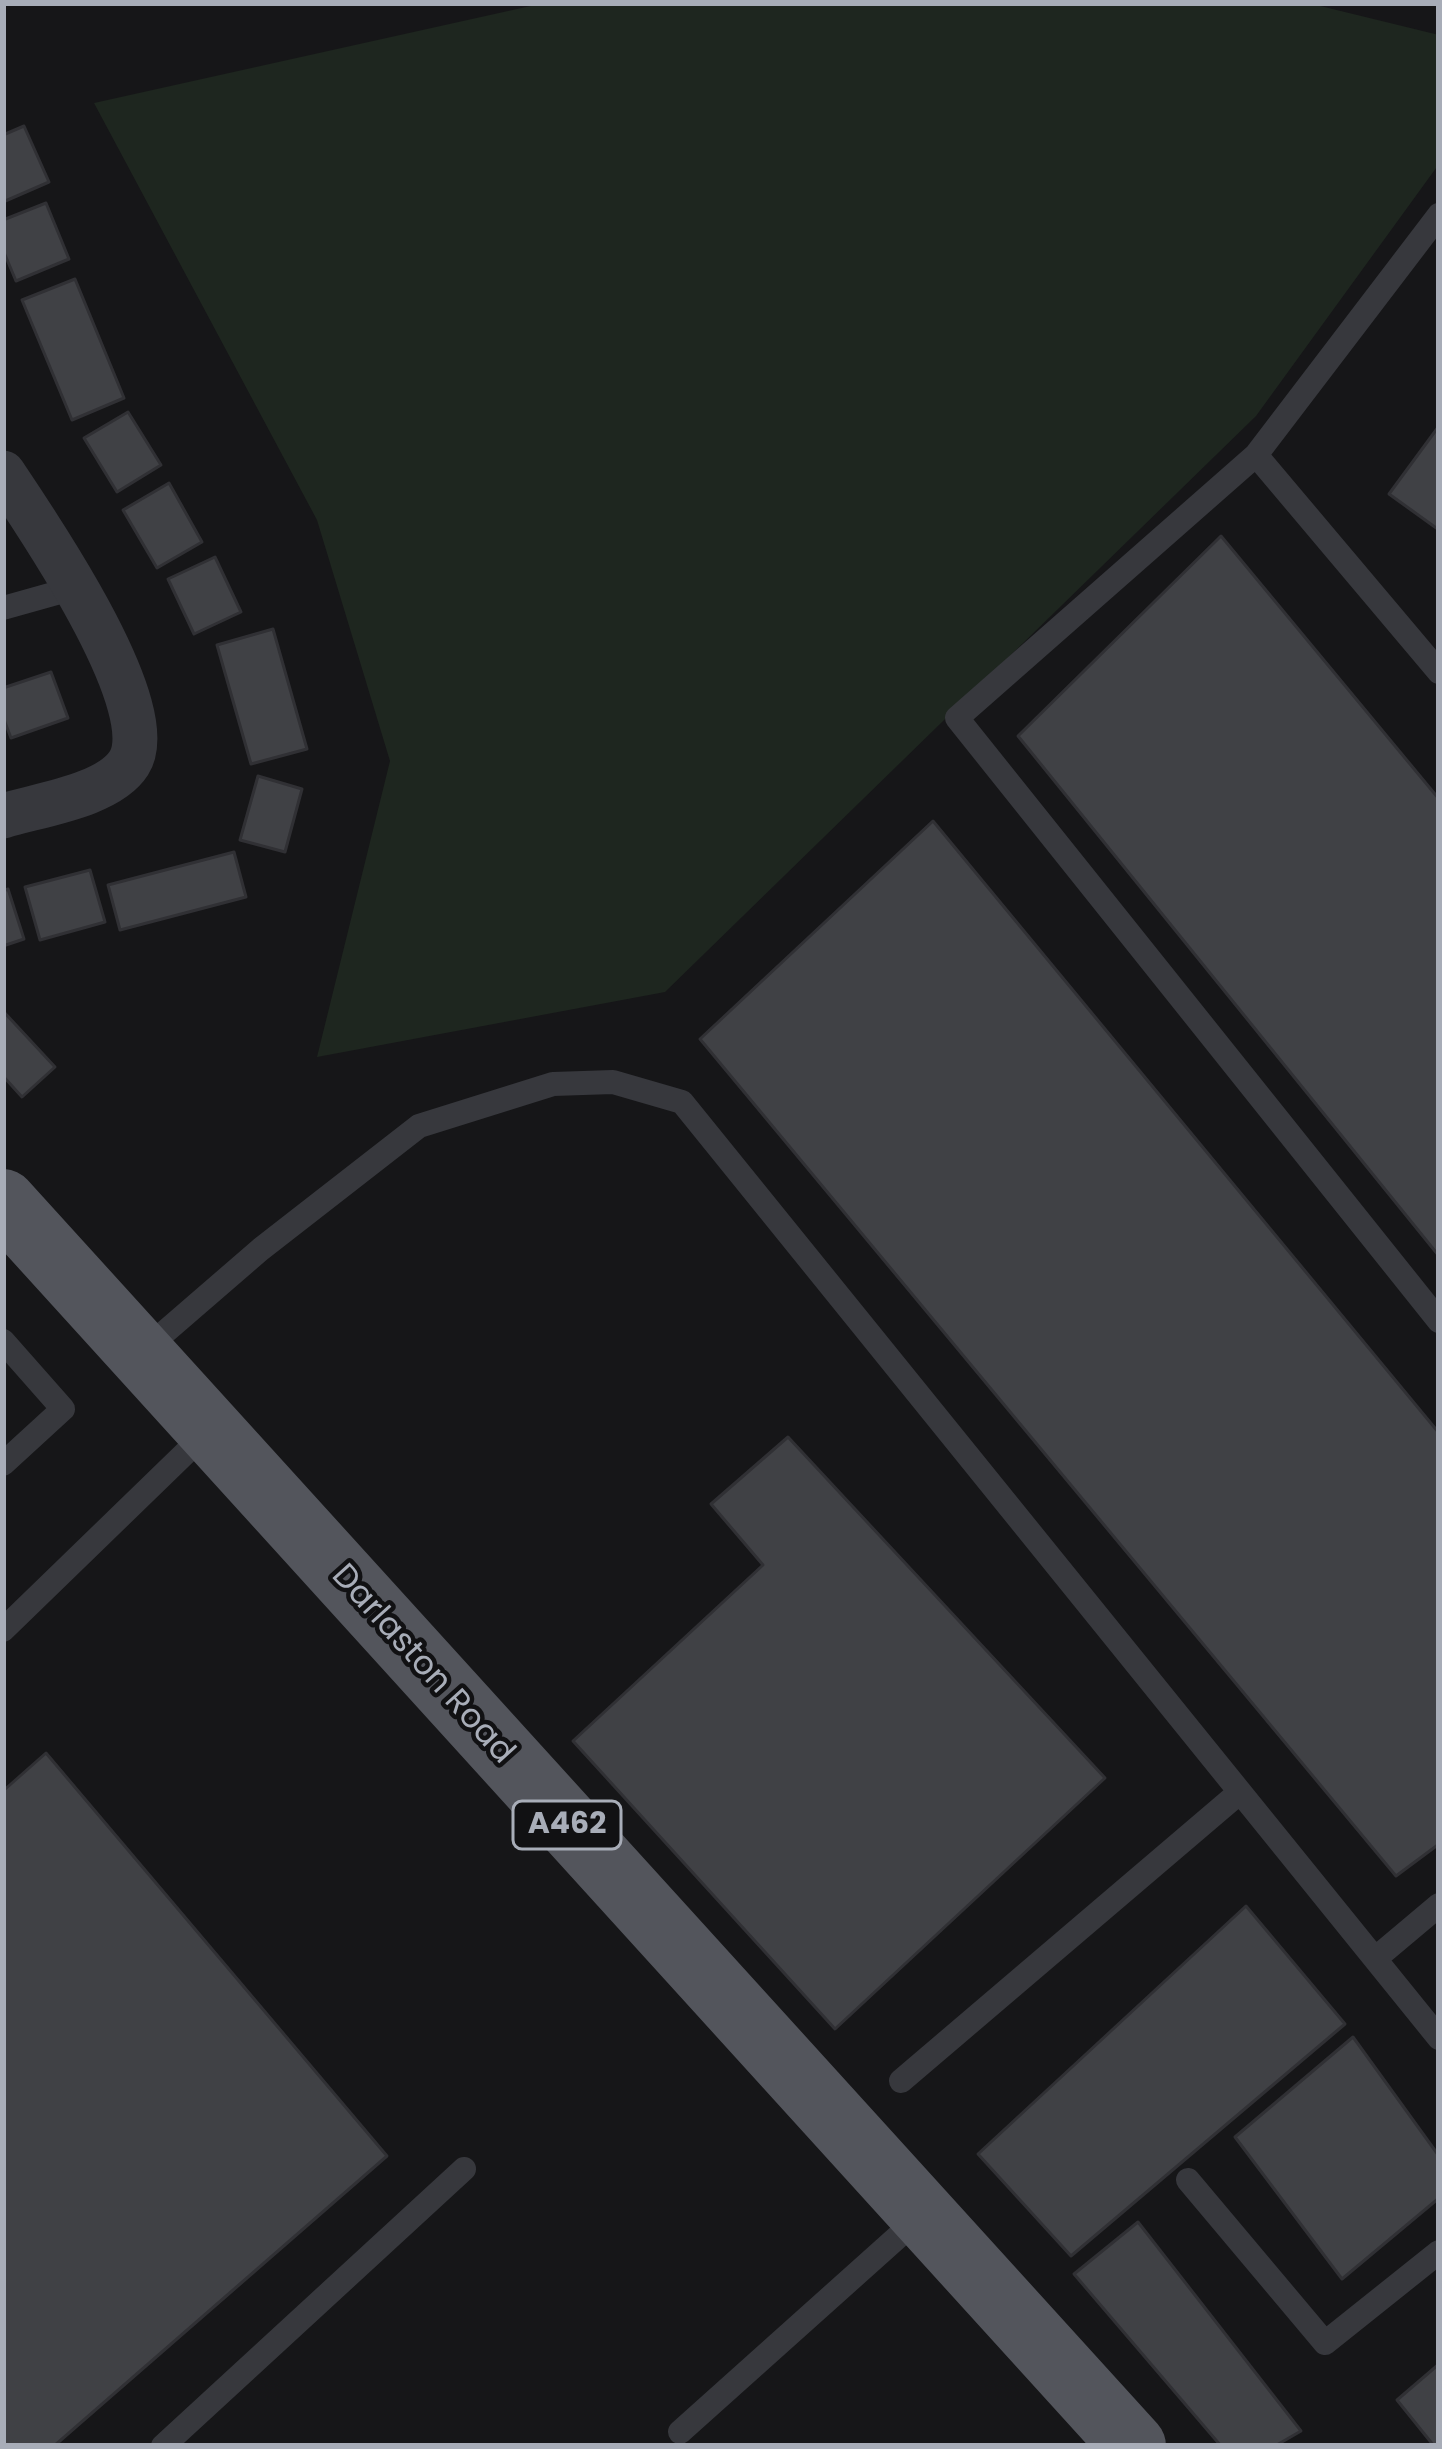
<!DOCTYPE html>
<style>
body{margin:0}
#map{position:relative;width:1442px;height:2449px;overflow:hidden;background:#161618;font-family:Poppins,sans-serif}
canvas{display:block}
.frame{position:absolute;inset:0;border:6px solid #a8adb8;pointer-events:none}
</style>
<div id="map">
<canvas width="1442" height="2449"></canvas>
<div class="frame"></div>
</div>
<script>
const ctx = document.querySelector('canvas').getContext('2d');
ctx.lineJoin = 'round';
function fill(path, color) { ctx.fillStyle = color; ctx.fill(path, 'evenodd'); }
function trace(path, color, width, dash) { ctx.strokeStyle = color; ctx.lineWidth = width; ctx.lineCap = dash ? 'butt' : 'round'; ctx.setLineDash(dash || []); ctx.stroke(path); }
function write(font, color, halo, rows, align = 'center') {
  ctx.font = font + ' Poppins,sans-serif'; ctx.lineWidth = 9; ctx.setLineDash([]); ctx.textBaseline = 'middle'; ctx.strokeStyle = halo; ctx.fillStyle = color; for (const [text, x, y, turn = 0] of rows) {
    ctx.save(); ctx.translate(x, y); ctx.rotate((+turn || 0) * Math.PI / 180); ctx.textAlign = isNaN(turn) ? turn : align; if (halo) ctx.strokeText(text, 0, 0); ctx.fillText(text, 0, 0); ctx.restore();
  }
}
fill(new Path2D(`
 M544 3H1308L1439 35V164L1256 416 665 992 317 1057 390 761 317 520 94 103Z`), '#1e261f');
const building = new Path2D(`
 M24 126 49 182 3 202V135Z
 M46 203 69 259 16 281 3 250V220Z
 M75 279 124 398 72 420 22 300Z
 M128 412 161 465 117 492 84 438Z
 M1439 426V530L1389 494Z
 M169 483 202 542 157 568 123 510Z
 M1221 536 1439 799V1256L1018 736Z
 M215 557 241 612 194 634 168 579Z
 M273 629 307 749 251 764 217 645Z
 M51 672 68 718 11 738 3 717V688Z
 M258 776 302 789 285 852 240 840Z
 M933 821 1439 1433V1844L1396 1876 700 1039Z
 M234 852 246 897 120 930 108 885Z
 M90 870 105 922 40 940 25 887Z
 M8 889 24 939 3 946V891Z
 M3 1011 55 1067 22 1097 3 1076Z
 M788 1437 1105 1778 835 2029 573 1741 763 1565 711 1504Z
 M46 1753 387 2156 54 2446H3V1791Z
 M1246 1906 1345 2024 1071 2256 978 2154Z
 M1353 2037 1439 2156V2198L1342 2279 1235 2137Z
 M1138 2222 1301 2431 1275 2446H1221L1074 2274Z
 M1439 2364V2446H1434L1397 2400Z`);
fill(building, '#404145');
trace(building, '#303034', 3);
trace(new Path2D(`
 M1439 215 1256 455 1439 672
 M1256 455 957 718 1439 1321
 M3 608 78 587
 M3 1341 63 1409 3 1464
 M143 1351 261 1249 419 1126 553 1084 613 1082 682 1102 1439 2038
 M3 1630 207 1432
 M1376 1958 1439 1905
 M901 2081 1240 1792
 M1188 2180 1325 2343 1439 2252
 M680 2432 920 2217
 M163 2446 464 2169`), '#37383d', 24);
trace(new Path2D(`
 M3 473C35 521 164 708 129 763 108 796 38 805 3 816`), '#37383d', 45);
trace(new Path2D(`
 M3 1202 1133 2446`), '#53555c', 66);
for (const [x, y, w] of [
 [567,1825,108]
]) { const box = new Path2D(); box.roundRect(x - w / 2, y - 24, w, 48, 9); ctx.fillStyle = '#111113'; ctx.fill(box); trace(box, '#a8adb8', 3); }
write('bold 30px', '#a8adb8', null, [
 ["A462",567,1825]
]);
write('33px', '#a8adb8', '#111113', [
 ["Darlaston Road",422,1665,48]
]);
</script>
